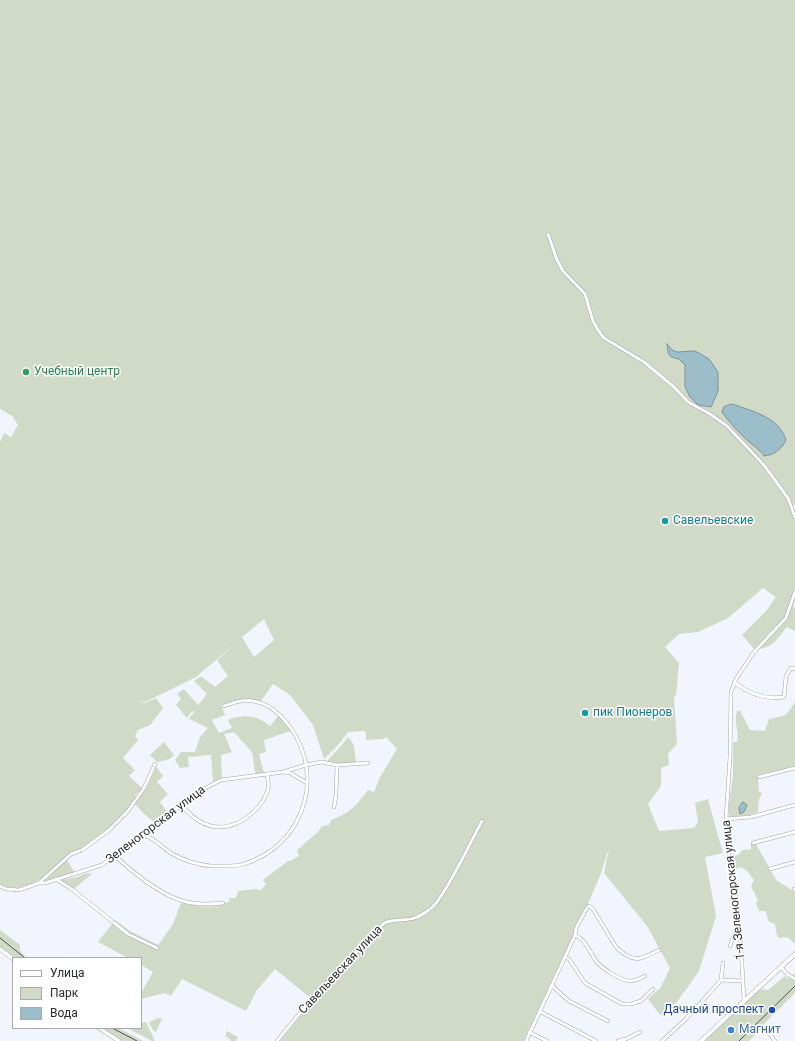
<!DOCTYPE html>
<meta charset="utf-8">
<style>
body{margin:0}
#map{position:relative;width:795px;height:1041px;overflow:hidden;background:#f2f5fe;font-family:Roboto,sans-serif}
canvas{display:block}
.legend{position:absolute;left:12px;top:957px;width:130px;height:72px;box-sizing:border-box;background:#fff;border:1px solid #aaabac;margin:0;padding:5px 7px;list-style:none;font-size:12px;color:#2a2c30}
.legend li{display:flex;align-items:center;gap:8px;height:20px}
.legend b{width:20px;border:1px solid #aaabac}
</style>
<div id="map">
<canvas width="795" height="1041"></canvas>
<ul class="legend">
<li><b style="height:5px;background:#fff"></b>Улица</li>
<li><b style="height:11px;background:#d1dac6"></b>Парк</li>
<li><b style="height:11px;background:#9cbeca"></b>Вода</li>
</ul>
</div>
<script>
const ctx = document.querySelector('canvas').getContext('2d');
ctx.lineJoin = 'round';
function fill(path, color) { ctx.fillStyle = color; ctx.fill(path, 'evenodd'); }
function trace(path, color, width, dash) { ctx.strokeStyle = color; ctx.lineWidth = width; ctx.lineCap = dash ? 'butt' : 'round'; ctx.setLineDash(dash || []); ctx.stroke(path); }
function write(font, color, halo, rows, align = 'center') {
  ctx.font = font + ' Roboto,sans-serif'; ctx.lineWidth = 3; ctx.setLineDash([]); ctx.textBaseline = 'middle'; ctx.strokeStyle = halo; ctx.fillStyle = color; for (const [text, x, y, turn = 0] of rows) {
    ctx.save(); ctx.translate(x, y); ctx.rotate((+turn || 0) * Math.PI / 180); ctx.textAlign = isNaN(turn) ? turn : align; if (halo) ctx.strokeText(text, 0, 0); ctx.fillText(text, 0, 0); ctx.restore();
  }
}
fill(new Path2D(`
 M0 0H795V504L791 509 795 521V601L793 606 795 608V631L787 627C775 641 773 649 754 649L742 635 767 610 776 597 763 588 728 618 698 632 679 634 665 647 679 663 676 695 674 697 677 744 668 754 669 765 661 768V786L648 804 659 831 694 828 698 822 695 803 708 799 715 825 723 853 705 857 716 916 699 971 677 1002 660 1015 648 999 661 987 670 968 647 926 604 873 609 848 600 876 588 904 576 927 574 935 565 955 524 1041H280L313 1000 275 969 257 990 246 1011 182 979 171 996 165 993 141 999V993L153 972 141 965V958H128L98 942 115 920 130 931 158 945 173 924 181 903C197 906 216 910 230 901L229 898H236L238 891 255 889 261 890 266 884 263 880 288 861H290L299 856 297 850 318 832 322 826 329 825 331 820C350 813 356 806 368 790L374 792 380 777 397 749 386 737 383 739 366 740V733L364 731 348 732 339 744 324 759 313 725 290 695 273 684 261 701 244 699 221 705 225 715 212 720 219 733 232 728 228 720C243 714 257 715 270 726L279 715 291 731 264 740 266 752 259 754 264 773H255L252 752 234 732 224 734 232 752 221 755 222 778 213 782 211 755 188 757 189 767 180 768 175 760 181 752H195L200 737 208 728 189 719 194 712 192 711 187 718 176 705 181 699 177 694 184 689 198 705 207 694 194 681 201 676 215 687 228 676 217 660 238 641 196 677 145 702 136 700 145 703 156 698 163 708 150 725 138 730 135 736 138 740 123 758 135 770 129 776 142 788 135 795 137 797C121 822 101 834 78 851 55 866 31 897 0 885V442L4 433 11 437 18 425 12 416 0 409ZM264 619 274 640 254 657 242 637Z
 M795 702V768L758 775 759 792 762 793 760 798 759 799 758 812 749 815 729 817V803L733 776V742H737C740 732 733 721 737 711H740L750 730 765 731 769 719 786 715Z
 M348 737 354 745 356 763H337L326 762 341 746Z
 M164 742 174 755 170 759 157 762 150 755Z
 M156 766 163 776 157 782 168 794 160 802 168 813 155 823 144 814 135 804 146 789Z
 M751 844H756L776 880 795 892V944L787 937 779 938 777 936 775 924 768 921 766 911H759L756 903 758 901 751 886 754 880 747 871 741 867 735 869 732 857 740 854 741 851 747 849 748 850 751 849Z
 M67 860 75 873 44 881 43 880Z
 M87 873 92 874 74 889 62 881 61 880 77 877Z
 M0 930 20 945V951L27 958H14L0 947Z
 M795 973V993L763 1025 761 1029 749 1041H703L758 989 768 990 785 976 788 979Z
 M159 1018 162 1019 156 1032 153 1030 149 1023 151 1021Z
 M146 1022 155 1041H152L129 1029V1028H141V1023Z
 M102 1028H118L143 1041H123Z
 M227 1031 238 1037 236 1041H230L231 1040 225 1036Z`), '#d1dac6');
const water = new Path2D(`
 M667 344 672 350 677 352 695 351 709 359 718 372V391L711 407 698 405 690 397 685 387V365L679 359C668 357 668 355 667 344Z
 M732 404C752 411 779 417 786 440 782 449 774 455 764 456 759 449 754 446 748 441 738 432 730 423 722 412L724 407Z
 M743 802 747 805 744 812 740 814 739 808Z`);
fill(water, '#9cbeca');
trace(water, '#7a929c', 1);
const minor = new Path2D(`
 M548 234 557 260 563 271 585 294 593 321 598 330 604 338 644 362 674 387 688 402 710 414 727 426 763 464 788 498 795 517
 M734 682C748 693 764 700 783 697H784L786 676 791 668 795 669
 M283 772 290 773 307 783
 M759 777 795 768
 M180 805C190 813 197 823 211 826 231 830 246 821 259 806 263 801 267 795 268 789 269 784 268 779 267 774
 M334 807 336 795 337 765
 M726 819 751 817 795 805
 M144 835C154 838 162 847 171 853 182 860 198 865 211 866 221 866 236 867 244 864 290 849 315 806 305 759 301 745 296 733 286 722 278 712 266 703 253 701 243 699 233 703 224 706
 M753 843 795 832
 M115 856C132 872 161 895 183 901 196 905 210 904 223 903
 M770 869 795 862
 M56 879 73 890 128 934 157 948
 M39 883H45L102 865 200 791 221 780 283 772 306 765 322 762 337 765 368 763
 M0 886 6 889 19 890 39 883 71 854 82 850 108 831 128 811 144 788 155 764
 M794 889H795
 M575 935C586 940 589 951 596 961 601 968 622 981 630 981 636 981 641 978 645 976
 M730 946 735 933 740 929
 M565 957 569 959 585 983 622 1004H631L641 1001 653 989
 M781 967 787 974 795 979
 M721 980 723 963
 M551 985 569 1001 608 1021
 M744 1000 740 929 733 871 729 855 726 819 730 757 731 692 736 679 754 652 786 618 795 592
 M539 1011 596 1041
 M764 1027 775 1041
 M529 1032 547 1041
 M277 1041 313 997 384 923C395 918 407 922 417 917 424 914 432 908 437 902 454 878 468 847 482 821
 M526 1041 565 957 575 935 576 928 587 908 589 906 593 909 616 947C634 964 639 960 659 950
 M618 1041 626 1039 640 1032
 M662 1041 686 1019 721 980 742 981`);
const tertiary = new Path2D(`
 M0 949 13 959
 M99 1028 119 1041`);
const secondary = new Path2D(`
 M701 1041 795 954`);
trace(minor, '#a2a5b0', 4);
trace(tertiary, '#a2a5b0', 4.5);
trace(secondary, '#a2a5b0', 5);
trace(minor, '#fff', 3);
trace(tertiary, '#fff', 3.5);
trace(secondary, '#fff', 4);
trace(new Path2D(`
 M0 938 25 958
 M112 1028 137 1041
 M739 1041 795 986`), '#505357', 1);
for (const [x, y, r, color] of [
 [26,372,4,"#2e9e5b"],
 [665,521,4,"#0f9aa8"],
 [585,713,4,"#0f9aa8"],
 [772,1010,4,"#1a4fb4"],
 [731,1030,4,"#3f7fe0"]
]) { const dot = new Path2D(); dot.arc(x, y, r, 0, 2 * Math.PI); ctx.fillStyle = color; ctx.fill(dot); trace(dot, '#fff', 1.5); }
write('12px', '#27864d', '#fff', [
 ["Учебный центр",34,372]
], 'left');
write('12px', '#0d838f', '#fff', [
 ["Савельевские",673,521],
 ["пик Пионеров",593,713]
], 'left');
write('12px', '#2a2c30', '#fff', [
 ["Зеленогорская улица",156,825,-37],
 ["1-я Зеленогорская улица",734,890,-96],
 ["Савельевская улица",341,970,-47]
]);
write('12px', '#164399', '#fff', [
 ["Дачный проспект",764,1010]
], 'right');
write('12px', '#366cbe', '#fff', [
 ["Магнит",739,1030]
], 'left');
</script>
